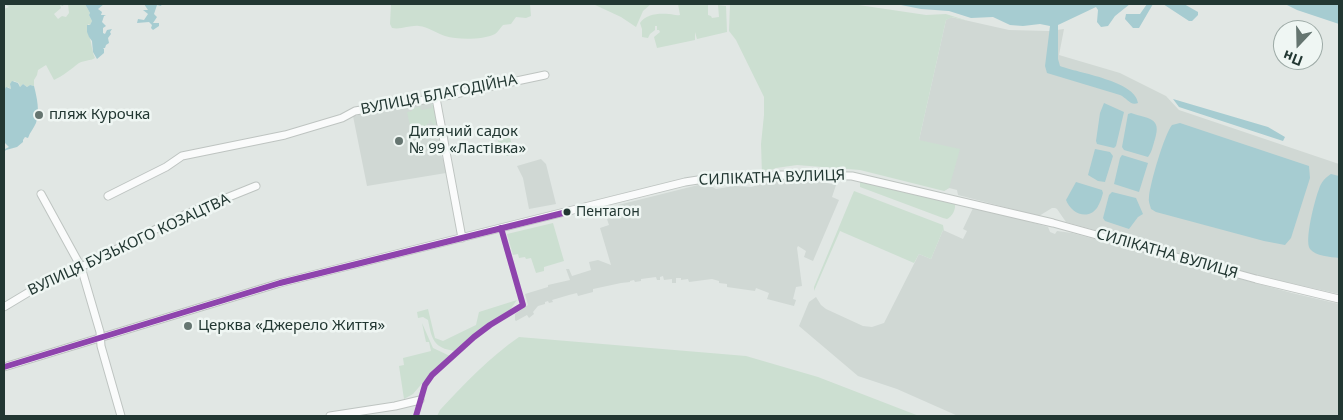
<!DOCTYPE html>
<meta charset="utf-8">
<style>
body{margin:0}
#map{position:relative;width:1343px;height:420px;overflow:hidden;background:#e1e7e4;font-family:"Noto Sans",sans-serif}
canvas{display:block}
.frame{position:absolute;inset:0;border:5px solid #223732;pointer-events:none}
.north{position:absolute;left:1273px;top:20px;width:50px;height:50px;box-sizing:border-box;background:#eff6f3;border:1px solid #9daaa6;border-radius:50%;rotate:201deg;font-size:14px;font-weight:700;line-height:20px;text-align:center;color:#223732}
.north::after{content:'';display:block;margin:auto;width:18px;height:22px;background:#657570;clip-path:polygon(50% 0,100% 100%,50% 72%,0 100%)}
</style>
<div id="map">
<canvas width="1343" height="420"></canvas>
<div class="frame"></div>
<div class="north">Пн</div>
</div>
<script>
const ctx = document.querySelector('canvas').getContext('2d');
ctx.lineJoin = 'round';
function fill(path, color) { ctx.fillStyle = color; ctx.fill(path, 'evenodd'); }
function trace(path, color, width, dash) { ctx.strokeStyle = color; ctx.lineWidth = width; ctx.lineCap = dash ? 'butt' : 'round'; ctx.setLineDash(dash || []); ctx.stroke(path); }
function write(font, color, halo, rows, align = 'center') {
  ctx.font = font + ' "Noto Sans",sans-serif'; ctx.lineWidth = 5; ctx.setLineDash([]); ctx.textBaseline = 'middle'; ctx.strokeStyle = halo; ctx.fillStyle = color; for (const [text, x, y, turn = 0] of rows) {
    ctx.save(); ctx.translate(x, y); ctx.rotate((+turn || 0) * Math.PI / 180); ctx.textAlign = isNaN(turn) ? turn : align; if (halo) ctx.strokeText(text, 0, 0); ctx.fillText(text, 0, 0); ctx.restore();
  }
}
fill(new Path2D(`
 M951 17 1009 30 1049 31 1064 29 1059 55 1120 73 1166 96 1179 110 1339 164V294L1259 276 1066 222 1057 209 1055 208H1052L1039 216 958 195 957 190 949 188 944 191 919 140 946 20Z
 M431 103 434 107 442 152 441 154 442 158 444 159 446 173 367 186 353 116Z
 M541 159 546 164 556 204 529 209 523 178 517 166Z
 M777 180H813L836 185 832 197 839 200 813 261 804 257 806 251 798 246 797 248 802 286 796 287 793 299 796 300 794 306 767 299 769 293 756 288 755 291 727 287V284L719 283V281L712 279 689 282 688 279 681 280V278H676V283H672V279L664 280 663 276 660 277V280H657L656 277 641 279V281L635 282 634 280 630 281V282L621 283 593 289V292L578 296 577 293 569 295 552 300 553 302 549 303 548 301 545 302V304L538 306 533 312 534 314 529 318 527 315 516 321 515 320V314L528 305 525 294 548 287V285L570 280 566 269H569L572 276 591 270 589 262 598 260 611 265 600 228 609 225 607 219 620 215 618 205 706 183 716 189 734 186 752 187 762 183 775 182Z
 M974 206 1048 227 1050 232 1055 234 1057 231 1072 233 1292 293 1339 304V416H958L897 389 858 376 799 326 809 302 816 297 821 305 826 309 863 326 872 327 884 323 919 254 931 259 943 230 963 239 967 231 963 229Z`), '#d0d8d4');
fill(new Path2D(`
 M7 4H64L63 6 60 5 61 8 54 14 58 19 62 16 66 17 69 13 68 4H85L90 13 89 15 92 21 90 25 88 24 87 31C92 40 91 49 95 58 90 61 85 60 79 63 71 69 63 76 54 80L46 65 38 70 37 75 34 80V86L30 85 27 87 23 84 20 87 19 83 14 81 10 85 11 89 8 87 4 91V9L9 7 6 5Z
 M391 4H530L531 16 526 18 516 17 511 24 503 25C500 28 498 32 495 34 482 40 458 40 445 36 436 33 428 27 419 26 410 25 401 30 392 28L390 24Z
 M593 4H651L643 11 636 27 621 17Z
 M678 4H720L692 6 708 5V15L711 16 712 18 719 17 718 5 726 6 727 32 697 39 695 32V40L657 48 654 37 660 32 659 30H657V26H655V30L650 34 648 38 642 37V29L640 23C646 14 658 13 669 14 674 14 675 16 680 15Z
 M730 4H852L926 15 946 14 968 21 952 17 946 20 919 140 960 149 949 188 944 191 860 170 797 165 776 168 762 174 761 144 764 115V97L736 40 729 31Z
 M431 103 434 107 437 124 434 125 429 120V122L433 125 428 123 424 130 410 125 407 112 412 111V107L413 108 419 107 420 105 421 110 432 108Z
 M508 130 513 149H518L519 154 506 156 505 151H500L497 136Z
 M860 181 955 204C956 209 952 217 947 219L943 218 860 187Z
 M854 191 943 225 944 231 943 230 931 259 919 254 914 263 840 231 814 291V287Z
 M553 223 564 261 544 267V271L536 273 531 258 526 259 525 257 519 258 518 254 513 255 507 234Z
 M517 300 509 311 481 329 455 351C433 348 432 339 428 320L423 317 418 318 417 312 428 309 435 338 443 341 476 325 479 312Z
 M422 323 433 348 450 356 431 373 413 394 404 399 399 366 404 365 403 358 431 351 429 342H426Z
 M519 337 746 356 818 377 919 416H437L440 410C464 384 490 357 519 337Z`), '#ccdfd1');
fill(new Path2D(`
 M85 4H104L98 9 102 12 101 15H106L104 16 102 22 106 26 103 28V33L105 34 107 30 112 29 110 32 111 34 108 38 109 43 106 45 105 48H103L104 49V53L97 59 93 52 92 41 89 37 87 32V25H90L92 21 89 15 90 13Z
 M136 4H162L161 6 157 5 154 14 157 17 153 23H159V26L153 30 151 28 152 25 149 22 137 23 138 19 144 20 148 14 143 10H148L144 4Z
 M896 4H1130L1115 16 1108 26 1101 27 1097 22 1098 10 1096 7 1058 25V59L1060 66C1078 73 1136 81 1138 103 1130 106 1127 98 1120 95L1047 73 1045 66 1050 26 1040 24 1023 26 1010 25 993 17 971 18 949 11 921 9Z
 M1147 4H1153L1139 28H1133L1125 19 1126 14H1140Z
 M1163 4H1184L1198 12V15L1192 21H1189Z
 M1285 4H1339V24L1297 10Z
 M12 81 18 83 20 87 23 84 27 87 30 85 34 86C37 98 40 111 36 123 34 128 30 132 28 138L25 137 23 140V142L17 147 6 150 4 152 5 149 9 147 4 142V91L6 87 11 89 10 84Z
 M1173 99 1268 127 1285 137 1283 141 1179 107Z
 M1104 103 1124 112 1116 146 1114 148 1097 144 1096 141 1100 113Z
 M1131 113C1148 119 1162 117 1155 139 1153 145 1152 152 1148 157L1124 150 1122 147 1128 114Z
 M1180 123 1309 166 1310 178 1291 238 1285 245 1264 241 1156 212 1151 209C1150 205 1148 201 1149 197 1150 184 1164 135 1172 125Z
 M1095 149 1110 152 1113 156 1105 182 1098 181 1088 175Z
 M1122 155 1148 163 1139 192 1114 184 1120 158Z
 M1331 174 1339 176V258C1331 257 1315 256 1310 249 1304 241 1315 199 1319 189 1321 182 1326 177 1331 174Z
 M1076 182 1102 190 1103 193C1102 197 1100 203 1097 208 1087 221 1071 213 1066 200Z
 M1112 192 1136 198 1143 214 1138 217 1129 229 1105 221 1103 218 1109 195Z`), '#a6ccd1');
const minor = new Path2D(`
 M436 98 462 238
 M41 194 81 267 100 332 101 346 121 416
 M108 196 166 167 182 156 285 135 342 118 355 111 436 98 545 75
 M4 307 49 280 81 267 184 215 256 186
 M4 367 280 283 685 182 717 177 782 175 852 176 1053 223 1256 279 1339 299
 M330 416 395 406 420 400`);
trace(minor, '#bec4c1', 9);
trace(minor, '#fafbfb', 7);
trace(new Path2D(`
 M4 367 280 283 567 212
 M416 416 425 385 432 375 474 337 490 325 523 305 501 228`), '#8e44ad', 6);
for (const [x, y, r, color] of [
 [39,115,5,"#657570"],
 [399,141,5,"#657570"],
 [567,212,4.5,"#223732"],
 [188,326,5,"#657570"]
]) { const dot = new Path2D(); dot.arc(x, y, r, 0, 2 * Math.PI); ctx.fillStyle = color; ctx.fill(dot); trace(dot, '#eff6f3', 2); }
write('14px', '#223732', '#eff6f3', [
 ["Пентагон",576,212]
], 'left');
write('15px', '#223732', '#eff6f3', [
 ["ВУЛИЦЯ БЛАГОДІЙНА",439,95,-11],
 ["СИЛІКАТНА ВУЛИЦЯ",772,178,-2],
 ["ВУЛИЦЯ БУЗЬКОГО КОЗАЦТВА",129,245,-25],
 ["СИЛІКАТНА ВУЛИЦЯ",1167,254,16]
]);
write('15px', '#223732', '#eff6f3', [
 ["пляж Курочка",49,115],
 ["Дитячий садок",409,132],
 ["№ 99 «Ластівка»",409,149],
 ["Церква «Джерело Життя»",198,326]
], 'left');
</script>
